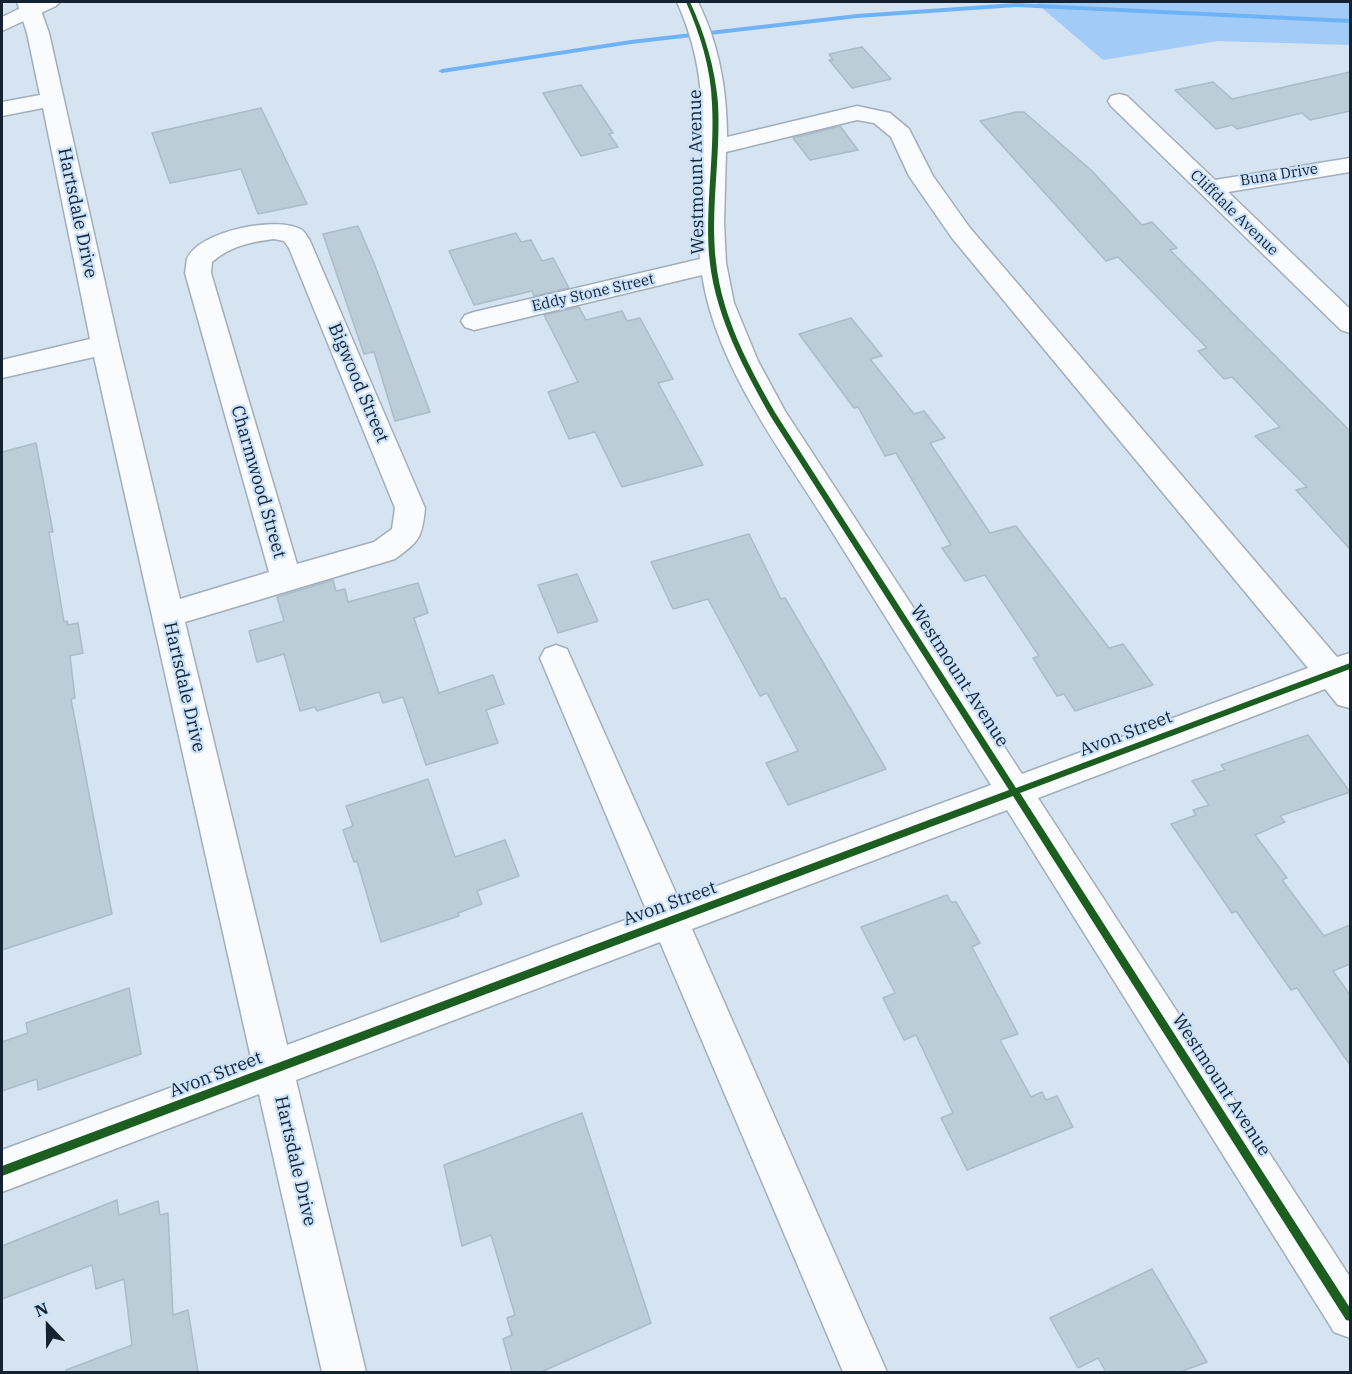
<!DOCTYPE html>
<style>
body{margin:0}
#map{position:relative;width:1352px;height:1374px;overflow:hidden;background:#d6e3f0;font-family:"IBM Plex Serif",serif}
canvas{display:block}
.frame{position:absolute;inset:0;border:3px solid #142232;pointer-events:none}
.north{position:absolute;left:18px;top:1296px;width:60px;height:60px;-webkit-text-stroke:4px #cbe2fb;paint-order:stroke;rotate:338deg;font-size:16px;font-weight:700;line-height:24px;text-align:center;color:#142232}
.north::after{content:'';display:block;margin:auto;width:21px;height:27px;background:#142232;clip-path:polygon(50% 0,100% 100%,50% 72%,0 100%)}
</style>
<div id="map">
<canvas width="1352" height="1374"></canvas>
<div class="frame"></div>
<div class="north">N</div>
</div>
<script>
const ctx = document.querySelector('canvas').getContext('2d');
ctx.lineJoin = 'round';
function fill(path, color) { ctx.fillStyle = color; ctx.fill(path, 'evenodd'); }
function trace(path, color, width, dash) { ctx.strokeStyle = color; ctx.lineWidth = width; ctx.lineCap = dash ? 'butt' : 'round'; ctx.setLineDash(dash || []); ctx.stroke(path); }
function write(font, color, halo, rows, align = 'center') {
  ctx.font = font + ' "IBM Plex Serif",serif'; ctx.lineWidth = 4.5; ctx.setLineDash([]); ctx.textBaseline = 'middle'; ctx.strokeStyle = halo; ctx.fillStyle = color; for (const [text, x, y, turn = 0] of rows) {
    ctx.save(); ctx.translate(x, y); ctx.rotate((+turn || 0) * Math.PI / 180); ctx.textAlign = isNaN(turn) ? turn : align; if (halo) ctx.strokeText(text, 0, 0); ctx.fillText(text, 0, 0); ctx.restore();
  }
}
fill(new Path2D(`
 M1035 2H1350V45L1218 41 1103 60Z`), '#a2cbf7');
fill(new Path2D(`
 M1016 3 1350 19V23L1016 7 857 18 631 44 442 73 438 71 442 69 631 40 857 14Z`), '#6db3f6');
const building = new Path2D(`
 M862 47 891 79 852 88 829 60H833L829 54Z
 M1350 72V111L1310 120 1302 113 1237 129 1232 125 1216 129 1175 90 1213 82 1232 99Z
 M581 85 613 133 609 134 618 147 581 156 543 93Z
 M261 108 307 204 258 214 241 169 170 183 152 133Z
 M1016 112H1024L1091 170 1142 225 1152 222 1177 248 1170 250 1350 431V549L1296 490 1307 487 1255 436 1280 427 1232 377 1224 379 1198 351 1207 348 1118 257 1106 261 980 121Z
 M840 126 858 150 810 160 793 138Z
 M358 226 374 263 430 412 395 421 374 352 364 354 323 234Z
 M516 233 521 242 531 240 542 261 553 258 569 288 534 296 532 291 474 305 449 251Z
 M579 307 586 320 622 311 627 321 640 318 673 379 658 383 703 465 622 487 595 432 569 439 548 392 578 382 544 315Z
 M851 318 882 356 870 359 914 414 924 411 945 438 930 443 990 533 1016 526 1109 648 1123 644 1153 685 1075 711 1064 694 1057 696 1033 658 1039 656 985 575 965 581 942 548 951 545 896 453 885 456 858 407 854 408 799 334Z
 M36 443 53 532H49L64 622 67 621 68 625 78 623 83 653 70 656 75 698 71 699 112 914 2 950V452Z
 M749 534 781 599 785 598 886 769 788 805 766 763 798 751 767 693 760 696 708 599 673 609 651 562Z
 M577 574 598 621 558 633 538 585Z
 M333 580 336 591 345 589 348 602 418 583 428 613 414 618 439 693 493 675 504 704 486 710 498 743 426 765 403 697 383 703 379 692 317 711 315 707 300 711 284 654 257 662 249 631 284 621 277 597Z
 M1308 735 1350 792 1280 816 1285 822 1255 835 1287 878 1282 880 1324 936 1350 925V964L1333 971 1350 995V1065L1297 988 1291 990 1236 911 1232 913 1171 824 1196 815 1193 810 1209 805 1192 781 1225 770 1221 765Z
 M428 779 455 857 505 840 519 876 477 891 482 904 458 913 459 916 381 942 357 861 354 862 343 830 353 826 346 806Z
 M947 895 951 902H956L980 943 972 947 1018 1034 1000 1040 1031 1097 1042 1092 1046 1100 1057 1096 1073 1127 967 1170 941 1118 953 1113 916 1035 904 1040 883 998 895 993 861 927Z
 M129 988 141 1054 38 1090 37 1079 2 1091V1042L28 1033 26 1023Z
 M582 1113 651 1323 541 1372H512L503 1339 512 1335 507 1318 515 1315 491 1235 462 1246 444 1165Z
 M117 1200 119 1215 158 1201 160 1215 168 1213 173 1315 188 1310 198 1372H67L66 1370 132 1345 124 1279 96 1289 92 1265 2 1299V1246Z
 M1152 1269 1207 1362 1180 1372H1106L1098 1358 1078 1368 1050 1318Z`);
fill(building, '#bccdd8');
trace(building, '#abbcc7', 1.5);
const minor = new Path2D(`
 M17 2H38L49 33 119 345 180 599 269 572 185 273C186 269 186 263 187 259 198 231 278 215 302 230 305 232 308 238 310 241L425 508C422 539 419 541 395 559L185 622 287 1045 647 912 540 658 545 649 556 645 567 649 679 900 991 785C936 697 881 610 826 522 778 446 716 365 702 275L474 330 465 327 461 321 465 315 474 312 700 259C693 163 720 98 677 2H698C719 44 727 90 727 137L857 106 890 113 909 129 933 176 970 228 1337 657 1350 653V708L1338 705 1325 689 1038 798 1350 1277V1338L1334 1332 1007 810 692 929 887 1372H843L660 942 296 1080 366 1372H322L259 1094 2 1192V1150L251 1058 94 357 2 378V360L90 339 43 108 2 116V102L40 95 27 33ZM857 120 874 123 891 137 909 176 952 238 1308 668 1022 774 785 411 758 361 734 303 726 263 724 223 726 152ZM274 239 284 241 289 248 395 508 392 529 374 542 297 564 211 273 212 262C231 246 250 242 274 239Z
 M1119 94 1127 96 1215 180 1350 158V172L1228 192 1350 309V333L1341 330 1111 106 1108 101 1111 96Z`);
const major = new Path2D(`
 M33 2H60L56 6 2 31V17Z`);
trace(minor, '#a1aebb', 3);
trace(major, '#a1aebb', 3);
fill(minor, '#f9fbfd');
fill(major, '#f9fbfd');
fill(new Path2D(`
 M686 2H690C705 34 715 68 718 103 721 156 710 209 716 262 722 317 749 367 776 414L1016 788 1350 663V669L1020 793 1350 1308V1321L1346 1320 1013 796 2 1176V1166L1009 790 771 417C744 369 717 319 710 264 704 211 715 157 712 104 711 68 700 34 686 2Z`), '#1b5e20');
write('15px', '#142232', '#cbe2fb', [
 ["Buna Drive",1279,175,-9],
 ["Cliffdale Avenue",1234,213,44],
 ["Eddy Stone Street",593,293,-13]
]);
write('18px', '#142232', '#cbe2fb', [
 ["Westmount Avenue",697,172,-91],
 ["Hartsdale Drive",77,213,78],
 ["Bigwood Street",358,383,67],
 ["Charmwood Street",258,482,74],
 ["Westmount Avenue",959,676,57],
 ["Hartsdale Drive",184,687,77],
 ["Avon Street",1126,734,-21],
 ["Avon Street",670,904,-20],
 ["Avon Street",216,1075,-21],
 ["Westmount Avenue",1221,1085,57],
 ["Hartsdale Drive",295,1161,77]
]);
</script>
